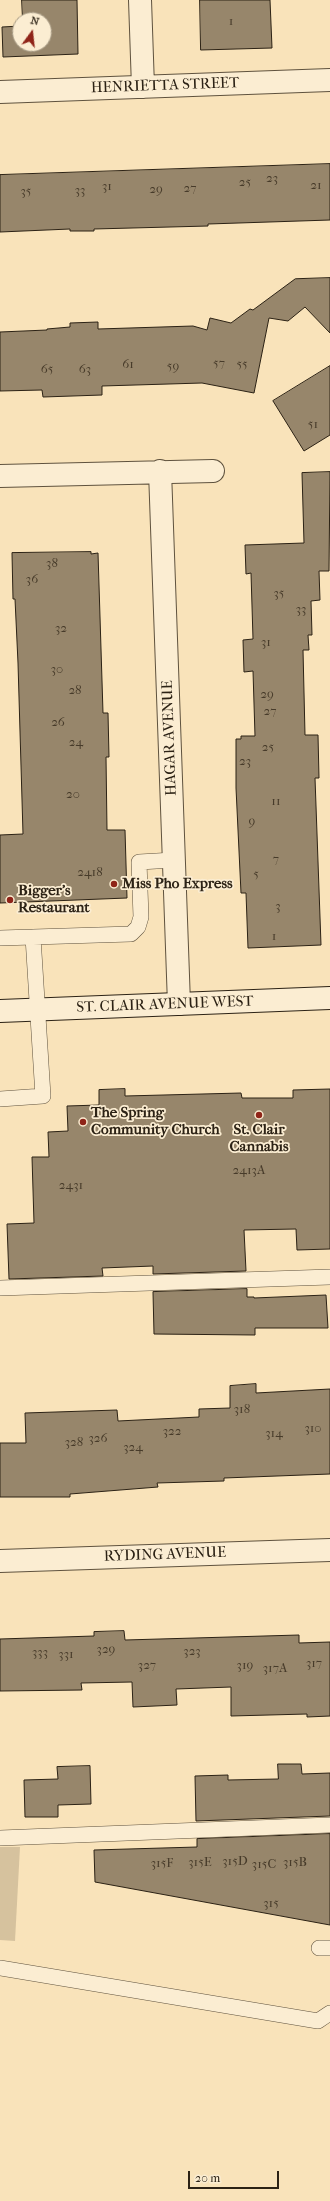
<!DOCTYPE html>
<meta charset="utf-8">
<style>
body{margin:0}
#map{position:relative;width:330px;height:2201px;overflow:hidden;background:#f9e3ba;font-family:"IM FELL French Canon",serif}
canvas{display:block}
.north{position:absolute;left:12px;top:12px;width:40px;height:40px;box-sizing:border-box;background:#fbedd2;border:1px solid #a89c86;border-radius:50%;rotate:15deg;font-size:11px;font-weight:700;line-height:16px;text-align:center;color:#2c2215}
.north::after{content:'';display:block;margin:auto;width:14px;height:18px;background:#8f2418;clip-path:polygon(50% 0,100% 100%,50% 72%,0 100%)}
.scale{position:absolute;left:188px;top:2171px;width:91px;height:18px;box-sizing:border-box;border:2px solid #2c2215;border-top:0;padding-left:5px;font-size:12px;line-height:14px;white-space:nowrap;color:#2c2215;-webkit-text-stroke:3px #fbedd2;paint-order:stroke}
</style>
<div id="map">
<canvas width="330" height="2201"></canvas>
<div class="north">N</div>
<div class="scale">20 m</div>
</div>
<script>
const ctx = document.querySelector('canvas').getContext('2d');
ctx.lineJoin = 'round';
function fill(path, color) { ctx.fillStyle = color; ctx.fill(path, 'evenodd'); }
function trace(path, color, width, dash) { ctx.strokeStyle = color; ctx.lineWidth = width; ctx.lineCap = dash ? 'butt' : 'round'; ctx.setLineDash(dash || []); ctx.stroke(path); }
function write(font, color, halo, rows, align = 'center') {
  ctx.font = font + ' "IM FELL French Canon",serif'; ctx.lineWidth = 3.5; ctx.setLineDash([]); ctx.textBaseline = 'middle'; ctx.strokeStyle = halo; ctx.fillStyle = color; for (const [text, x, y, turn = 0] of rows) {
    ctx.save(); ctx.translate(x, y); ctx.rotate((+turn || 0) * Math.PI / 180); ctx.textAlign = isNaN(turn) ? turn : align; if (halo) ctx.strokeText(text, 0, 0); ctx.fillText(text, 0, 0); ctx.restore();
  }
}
fill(new Path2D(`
 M0 1847H20L15 1941 0 1940Z`), '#d6c29e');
const building = new Path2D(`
 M22 0H77L78 54 3 57 2 27 20 26V44H44V20H23Z
 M200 0H270L272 48 201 50Z
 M330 164V220L208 224V226L94 229V231H70V229L0 232V175Z
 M330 278V333L305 307 288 321 269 318 254 393 202 383 102 386V395L43 397 42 390 0 391V332L47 330V329L70 327V323L98 322V329L193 326 207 330 210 318 231 323 250 309 253 310 295 279Z
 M330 366V435L304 451 273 401Z
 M330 472 329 571H319L320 600 311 601 312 635H308L309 650H303L305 735H318L319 778H315L321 945 248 948 246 893H241L236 788V739H241V736H255L253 671 244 672 243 640 253 639 251 573 246 574 245 545 304 543 302 473Z
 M91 552V554L98 553 103 713H108L109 757H106L107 830H125L127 898 0 903V835L23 834 18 663 15 599H13L12 553Z
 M125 1089V1096L241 1093 242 1098H293V1090L330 1089V1249L297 1250 296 1229 244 1230 246 1271 153 1274V1266L102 1268 103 1276 9 1279 7 1224 34 1223 32 1157H49L48 1132 68 1131 67 1106 99 1105V1090Z
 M247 1289V1297H254V1298L326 1295 328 1328H255V1335L154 1334 153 1292Z
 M256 1384V1393L330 1389V1474L224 1478V1481L157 1483 158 1487 70 1494V1497H0V1443H26L25 1413 117 1410 118 1421 199 1417V1409L230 1408V1386Z
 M124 1631 125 1640 299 1635V1643L330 1642V1716L307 1717V1714L231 1716V1687L176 1689 177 1705 133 1707 132 1682 81 1683 82 1690 0 1691V1639L94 1636V1632Z
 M278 1764H301L302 1774 330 1773V1816L196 1821 195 1776 228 1775V1780L278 1779Z
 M90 1766 91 1804 58 1805V1817H25L24 1780 58 1779 57 1767Z
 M330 1834V1925L95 1882 94 1850 197 1847V1839Z`);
fill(building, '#97866b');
trace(building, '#2c2215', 1);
const lane = new Path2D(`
 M0 938 33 937
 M0 1099 43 1096 33 937 131 934 138 927 141 917 139 862 174 860
 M0 1288 330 1277
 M0 1838 330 1825
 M319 1948H330
 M0 1968 318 2021 330 2013`);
const street = new Path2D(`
 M140 0 143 87
 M0 92 330 80
 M160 471 179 1004
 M0 476 213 471
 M0 1561 330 1550`);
const secondary = new Path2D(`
 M0 1011 330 998`);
trace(lane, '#5f523e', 16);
trace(street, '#5f523e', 24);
trace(secondary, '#2c2215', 24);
trace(lane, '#fbedd2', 15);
trace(street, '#fbedd2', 22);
trace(secondary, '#fbedd2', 22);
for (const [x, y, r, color] of [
 [114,884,4,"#8f2418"],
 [10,900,4,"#8f2418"],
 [259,1115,4,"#8f2418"],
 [83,1122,4,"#8f2418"]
]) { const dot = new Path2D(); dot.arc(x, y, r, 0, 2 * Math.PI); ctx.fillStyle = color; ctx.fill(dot); trace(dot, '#fbedd2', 1.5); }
write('13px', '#473b2a', null, [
 ["1",231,22],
 ["23",272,179],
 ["25",245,183],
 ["21",316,186],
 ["31",107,187],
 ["27",190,189],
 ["29",156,190],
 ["33",80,191],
 ["35",26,192],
 ["57",219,364],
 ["61",128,365],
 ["55",242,365],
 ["59",173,367],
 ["65",47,370],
 ["63",85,370],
 ["51",313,425],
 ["38",52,564],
 ["36",32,580],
 ["35",279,594],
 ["33",301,610],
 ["32",61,629],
 ["31",266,643],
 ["30",57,670],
 ["28",75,691],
 ["29",267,695],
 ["27",270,712],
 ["26",58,723],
 ["24",76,743],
 ["25",268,748],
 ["23",245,762],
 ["20",73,795],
 ["11",276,802],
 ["9",252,822],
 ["7",276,860],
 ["2418",90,873],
 ["5",256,875],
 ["3",278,907],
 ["1",274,937],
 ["2413A",249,1171],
 ["2431",71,1186],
 ["318",242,1410],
 ["310",313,1429],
 ["322",172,1432],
 ["314",274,1434],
 ["326",98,1439],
 ["328",74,1443],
 ["324",133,1448],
 ["329",106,1650],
 ["323",192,1652],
 ["333",40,1653],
 ["331",66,1655],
 ["317",314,1664],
 ["327",147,1666],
 ["319",245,1666],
 ["317A",275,1669],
 ["315D",235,1862],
 ["315E",200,1863],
 ["315B",295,1863],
 ["315F",162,1864],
 ["315C",264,1865],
 ["315",271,1904]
]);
write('15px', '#2c2215', '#fbedd2', [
 ["HENRIETTA STREET",165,86,-2],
 ["HAGAR AVENUE",170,738,-92],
 ["ST. CLAIR AVENUE WEST",165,1005,-2],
 ["RYDING AVENUE",165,1555,-2]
]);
write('bold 15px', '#2c2215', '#fbedd2', [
 ["Miss Pho Express",122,884],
 ["Bigger’s",18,891],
 ["Restaurant",18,908],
 ["The Spring",91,1113],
 ["Community Church",91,1130],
 ["St. Clair",259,1130,"center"],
 ["Cannabis",259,1147,"center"]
], 'left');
</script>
